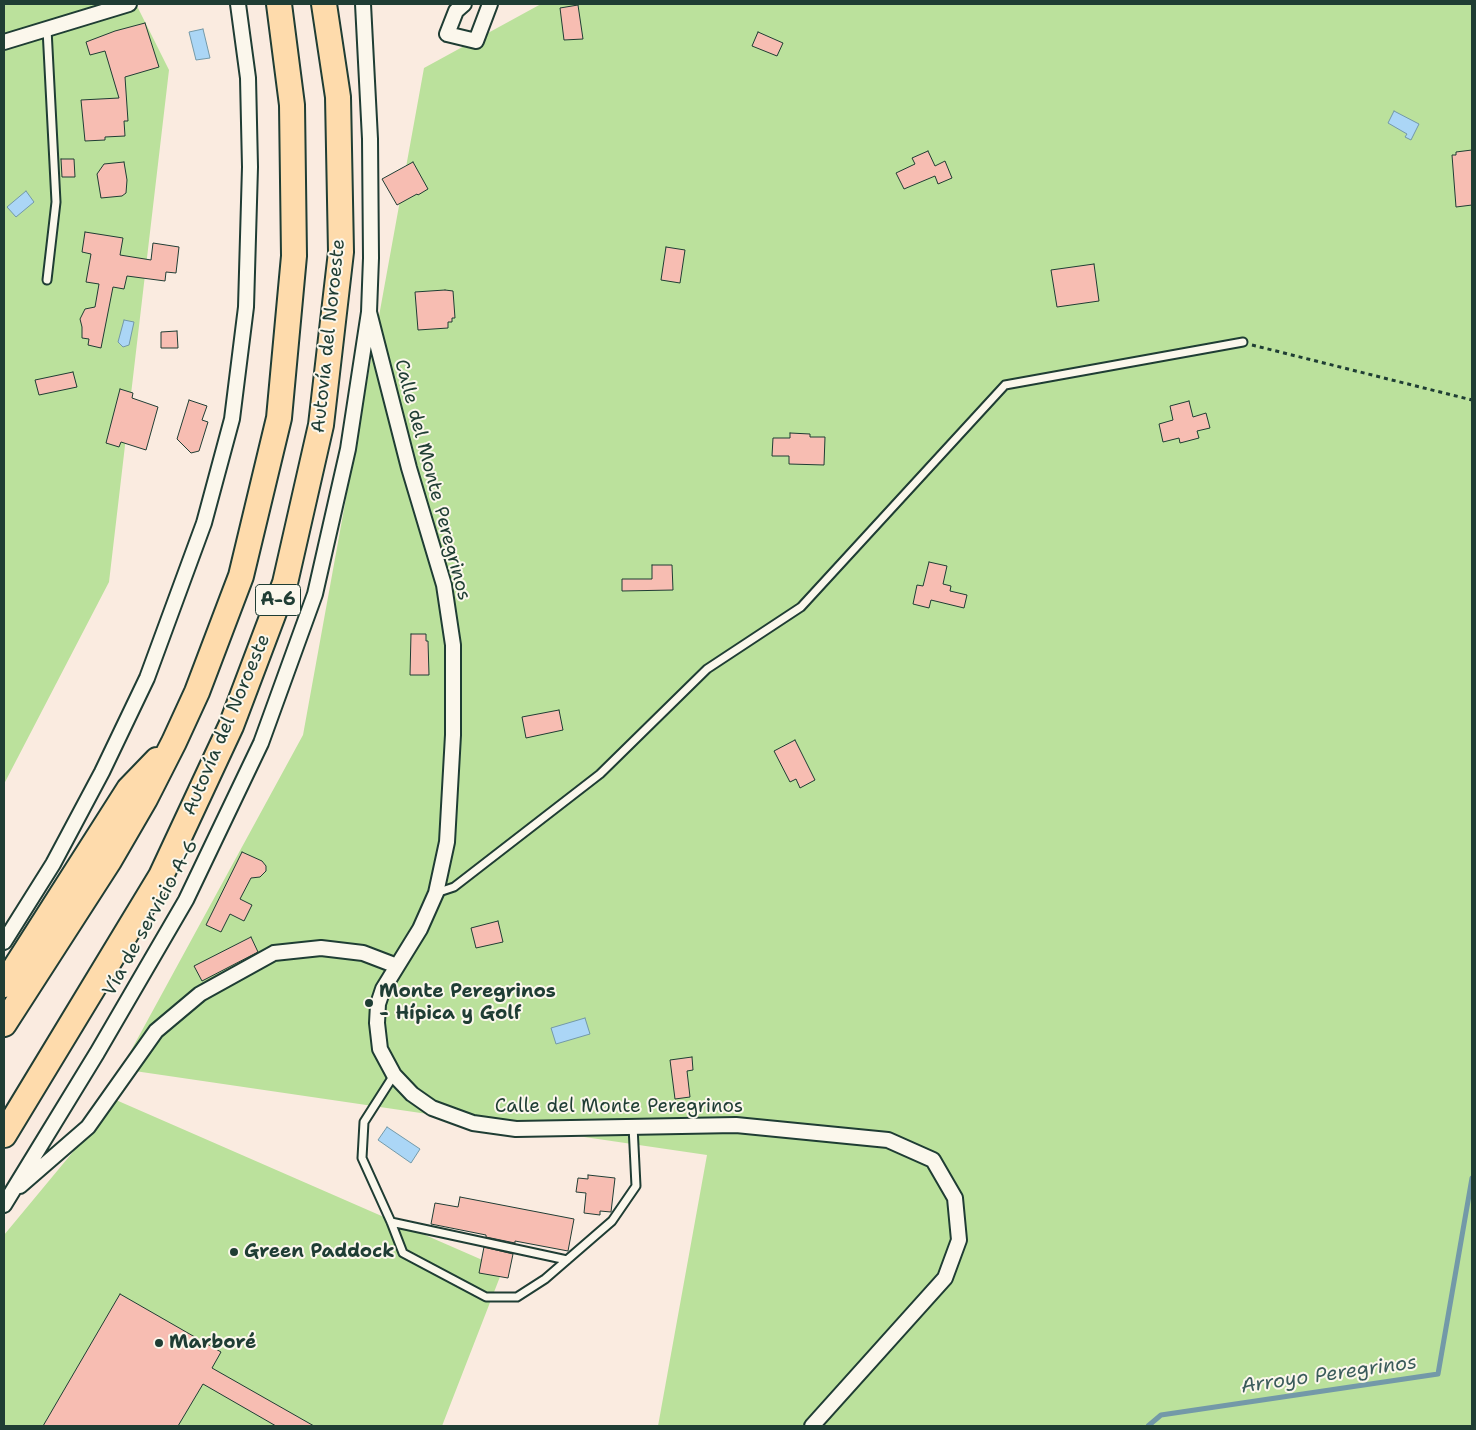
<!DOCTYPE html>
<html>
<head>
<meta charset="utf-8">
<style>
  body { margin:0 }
  #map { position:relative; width:1476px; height:1430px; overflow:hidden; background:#faebe0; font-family:"Shantell Sans",sans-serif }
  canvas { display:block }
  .frame { position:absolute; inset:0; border:5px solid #1f3d34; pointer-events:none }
</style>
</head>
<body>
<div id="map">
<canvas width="1476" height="1430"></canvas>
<div class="frame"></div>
</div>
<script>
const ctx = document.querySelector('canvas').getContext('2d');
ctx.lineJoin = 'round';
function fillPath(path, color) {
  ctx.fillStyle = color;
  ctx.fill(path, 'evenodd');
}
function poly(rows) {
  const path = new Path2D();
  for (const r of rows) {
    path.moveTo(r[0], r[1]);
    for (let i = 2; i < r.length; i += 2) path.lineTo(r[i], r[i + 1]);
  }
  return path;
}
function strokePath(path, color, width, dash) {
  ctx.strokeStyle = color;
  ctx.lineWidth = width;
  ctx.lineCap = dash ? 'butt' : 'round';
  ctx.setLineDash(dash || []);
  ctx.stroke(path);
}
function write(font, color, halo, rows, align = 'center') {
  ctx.font = font + ' "Shantell Sans",sans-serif';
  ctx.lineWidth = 4;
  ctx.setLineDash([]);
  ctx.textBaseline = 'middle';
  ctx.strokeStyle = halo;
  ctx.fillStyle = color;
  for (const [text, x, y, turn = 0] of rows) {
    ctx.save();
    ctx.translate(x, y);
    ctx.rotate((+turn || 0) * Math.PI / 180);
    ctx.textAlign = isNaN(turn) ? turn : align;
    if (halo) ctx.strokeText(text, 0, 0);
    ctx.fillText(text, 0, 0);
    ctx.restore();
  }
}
fillPath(poly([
  [4,4,136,4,169,70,109,582,4,784],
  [541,4,1472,4,1472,1426,658,1426,707,1155,121,1069,303,735,424,68],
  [116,1100,503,1269,442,1426,4,1426,4,1235]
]), '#bbe19c');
const water = poly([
  [203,29,210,58,196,60,189,32,203,29],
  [1394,111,1419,124,1411,140,1405,137,1407,134,1388,123,1394,111],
  [26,191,34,202,16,217,7,207,26,191],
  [124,320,134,322,129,345,123,347,118,342,124,320],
  [585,1018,590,1034,556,1044,551,1028,585,1018],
  [387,1127,420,1149,411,1163,378,1140,387,1127]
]);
fillPath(water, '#abd6f6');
strokePath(water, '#7399a8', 1);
strokePath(poly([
  [1148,1426,1161,1415,1438,1374,1472,1178]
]), '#7399a8', 5);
const building = poly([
  [578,5,583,39,564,40,560,8,578,5],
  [145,23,159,67,125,77,128,121,124,121,125,136,105,137,105,140,85,141,81,100,119,98,105,51,90,55,86,42,115,31,145,23],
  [758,32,783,43,777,56,752,46,758,32],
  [1472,150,1472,205,1456,207,1452,155,1456,155,1456,152,1472,150],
  [928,151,935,166,945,161,952,178,938,184,935,176,904,189,896,173,915,164,912,158,928,151],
  [61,159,74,159,75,177,62,177,61,159],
  [124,162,127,180,126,193,122,196,101,198,97,174,104,164,124,162],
  [413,162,428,189,418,195,417,194,397,205,382,179,413,162],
  [85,232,123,238,120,255,151,260,153,243,179,247,176,273,166,272,165,281,127,276,124,289,113,287,101,348,88,345,89,339,82,338,82,327,80,319,85,309,95,307,99,284,86,282,91,254,82,252,85,232],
  [666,247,685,250,680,283,661,280,666,247],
  [1094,264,1099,301,1057,307,1051,270,1094,264],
  [445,290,453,291,455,318,452,318,452,322,448,322,448,328,418,330,415,292,445,290],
  [177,331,178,348,161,348,161,332,177,331],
  [73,372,77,387,39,395,35,380,73,372],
  [120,389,133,393,132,398,158,407,146,450,121,442,119,447,106,443,120,389],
  [189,400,207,406,202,420,208,422,199,451,191,453,177,439,189,400],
  [1189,401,1193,417,1206,413,1210,428,1197,431,1199,438,1180,443,1179,438,1163,442,1159,424,1173,420,1170,406,1189,401],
  [790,433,810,434,810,437,825,437,824,465,789,464,789,456,772,456,773,438,790,438,790,433],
  [929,562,947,566,943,584,951,586,950,591,967,595,964,608,931,600,929,608,913,604,917,585,923,586,929,562],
  [652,565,672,565,673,590,622,591,622,579,652,579,652,565],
  [411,634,426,634,426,641,428,641,429,675,410,675,411,634],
  [559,710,563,730,526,738,522,717,559,710],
  [795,740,815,780,800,788,796,779,790,782,774,751,795,740],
  [242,852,262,861,266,866,266,871,260,877,251,878,240,899,252,905,244,921,230,914,221,932,206,925,242,852],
  [498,921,503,942,476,948,471,928,498,921],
  [251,937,258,952,202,981,194,966,251,937],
  [692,1057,693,1070,687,1071,690,1097,675,1099,670,1060,692,1057],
  [588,1175,615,1178,611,1212,600,1211,600,1215,584,1213,586,1193,576,1192,578,1178,588,1179,588,1175],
  [460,1197,574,1219,568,1251,515,1241,515,1243,486,1237,486,1235,431,1224,435,1203,458,1207,460,1197],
  [484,1247,513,1254,508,1278,479,1273,484,1247],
  [120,1294,221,1352,212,1368,314,1426,276,1426,203,1384,178,1426,43,1426,120,1294]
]);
fillPath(building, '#f7bdb2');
strokePath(building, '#1f3d34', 1);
const lane = poly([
  [47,29,56,202,47,280],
  [436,893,454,887,600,774,707,669,801,607,1005,385,1243,342],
  [394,1075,364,1122,362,1158,391,1222,403,1253,486,1297,517,1297,545,1279,612,1221,636,1186,633,1126],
  [391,1222,567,1260]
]);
const street = poly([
  [464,4,456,11,447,34,476,41,490,4],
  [4,42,129,4],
  [369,312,409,468,444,585,453,645,453,735,447,842,436,893,420,929,383,989,378,1004,377,1023,380,1049,394,1075,412,1094,432,1108,473,1123,516,1129,736,1125,888,1140,933,1160,955,1198,959,1240,945,1278,812,1426],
  [4,942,53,864,102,772,147,678,204,523,232,419,246,307,250,167,248,78,238,4],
  [20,1186,88,1127,156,1031,200,994,274,953,321,948,363,953,397,966],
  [4,1205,97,1053,186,900,261,743,315,594,348,449,369,312,371,258,370,139,363,4]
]);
const highway = poly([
  [4,985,129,789,157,760],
  [4,1024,109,861,145,799,174,742,197,692,241,576,279,418,294,256,292,105,279,4],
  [4,1135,161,876,231,726,285,583,321,425,341,252,338,97,324,4]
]);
strokePath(lane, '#1f3d34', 11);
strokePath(street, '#1f3d34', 18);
strokePath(highway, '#1f3d34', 28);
strokePath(poly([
  [1252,345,1472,400]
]), '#1f3d34', 3, [4, 4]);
strokePath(lane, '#fbf7ec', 7);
strokePath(street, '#fbf7ec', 14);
strokePath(highway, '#fedbac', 24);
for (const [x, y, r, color] of [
  [369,1003,5,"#1f3d34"],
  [234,1252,5,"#1f3d34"],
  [159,1343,5,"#1f3d34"]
]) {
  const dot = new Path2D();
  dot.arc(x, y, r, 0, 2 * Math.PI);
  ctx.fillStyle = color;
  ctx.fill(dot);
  strokePath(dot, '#fbf7ec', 2);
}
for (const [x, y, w] of [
  [278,600,45]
]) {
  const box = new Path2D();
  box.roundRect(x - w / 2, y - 15.5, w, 31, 4);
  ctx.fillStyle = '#fbf7ec';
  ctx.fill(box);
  strokePath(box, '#1f3d34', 1);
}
write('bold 18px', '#1f3d34', null, [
  ["A-6",278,600]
]);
write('19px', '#1f3d34', '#fbf7ec', [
  ["Autovía del Noroeste",329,336,-84],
  ["Calle del Monte Peregrinos",432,480,75],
  ["Autovía del Noroeste",227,725,-67],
  ["Vía de servicio A-6",151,918,-61],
  ["Calle del Monte Peregrinos",619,1107]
]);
write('bold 19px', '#1f3d34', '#fbf7ec', [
  ["Monte Peregrinos",379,992],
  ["- Hípica y Golf",379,1014],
  ["Green Paddock",244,1252],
  ["Marboré",169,1343]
], 'left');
write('italic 20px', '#3b5c5b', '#fbf7ec', [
  ["Arroyo Peregrinos",1329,1375,-8]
]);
</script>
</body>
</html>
